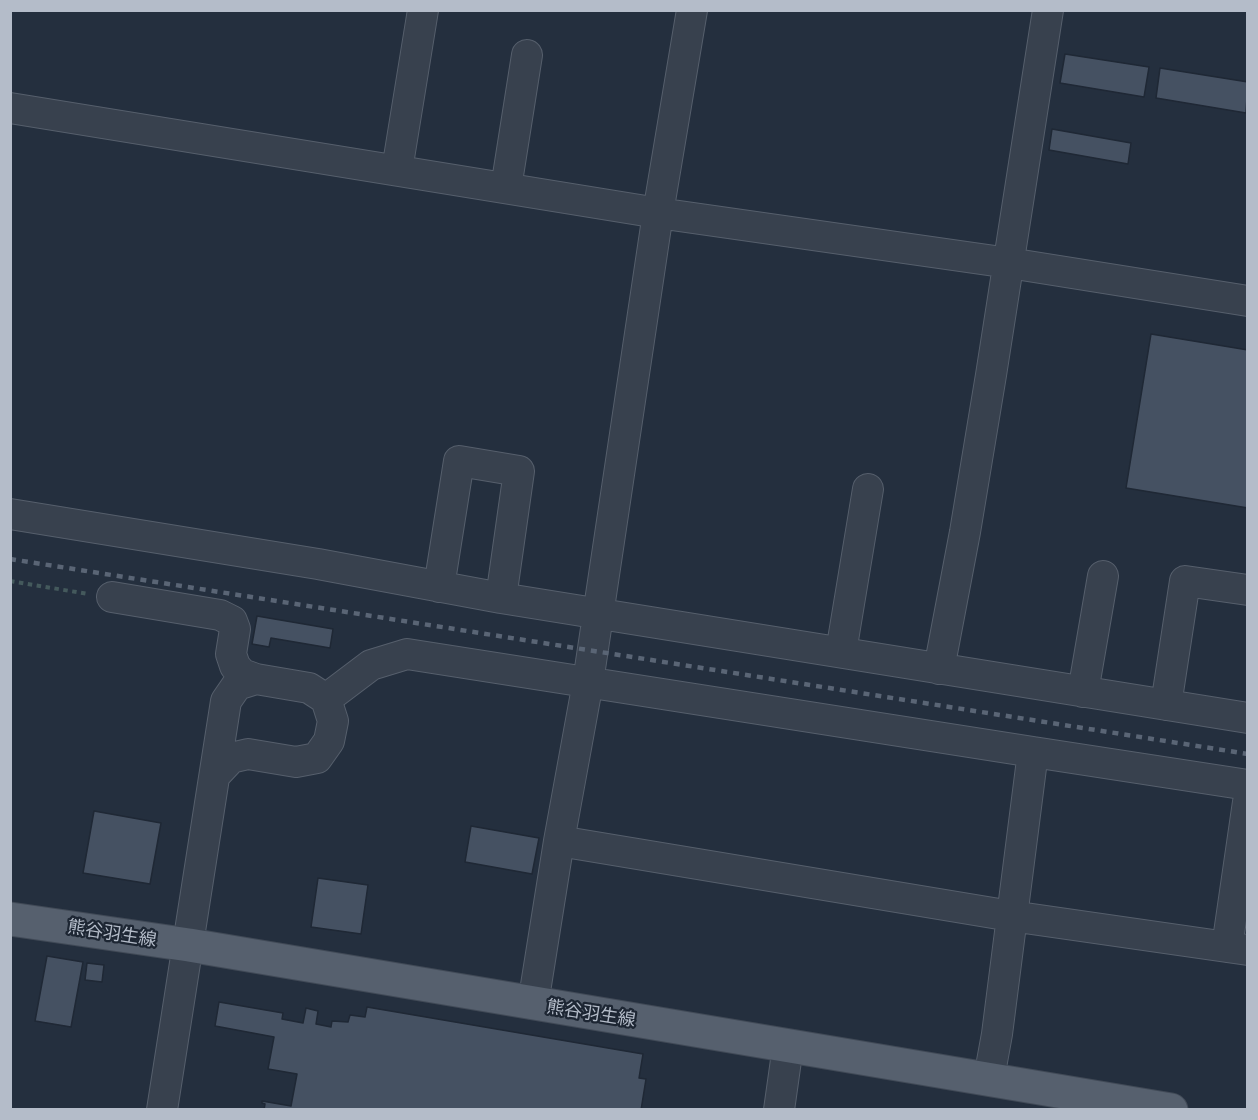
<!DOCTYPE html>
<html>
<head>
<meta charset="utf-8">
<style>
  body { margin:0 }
  #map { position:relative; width:1258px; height:1120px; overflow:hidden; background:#242f3e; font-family:"IBM Plex Sans",sans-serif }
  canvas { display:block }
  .frame { position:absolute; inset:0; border:12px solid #b4bcc9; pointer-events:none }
</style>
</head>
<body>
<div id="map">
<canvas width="1258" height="1120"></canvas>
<div class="frame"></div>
</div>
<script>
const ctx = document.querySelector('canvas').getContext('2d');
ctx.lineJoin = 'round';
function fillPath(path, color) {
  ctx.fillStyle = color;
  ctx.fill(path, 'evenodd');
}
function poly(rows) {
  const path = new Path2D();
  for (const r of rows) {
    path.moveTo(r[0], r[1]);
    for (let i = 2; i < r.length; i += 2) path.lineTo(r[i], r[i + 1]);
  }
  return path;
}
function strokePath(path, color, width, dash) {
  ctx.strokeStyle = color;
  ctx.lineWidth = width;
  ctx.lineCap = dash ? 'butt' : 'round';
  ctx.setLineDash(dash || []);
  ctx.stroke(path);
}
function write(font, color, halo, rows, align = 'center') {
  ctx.font = font + ' "IBM Plex Sans","Noto Sans JP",sans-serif';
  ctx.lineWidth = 4.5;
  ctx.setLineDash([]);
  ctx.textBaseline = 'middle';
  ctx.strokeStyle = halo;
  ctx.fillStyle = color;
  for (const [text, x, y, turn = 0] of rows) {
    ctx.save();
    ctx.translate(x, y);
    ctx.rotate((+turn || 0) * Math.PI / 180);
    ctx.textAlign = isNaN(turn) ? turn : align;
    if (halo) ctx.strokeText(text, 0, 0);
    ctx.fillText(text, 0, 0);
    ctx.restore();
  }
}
const building = poly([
  [1065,54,1149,67,1144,97,1060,83,1065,54],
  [1160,68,1248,82,1246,113,1156,98,1160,68],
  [1052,129,1131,143,1128,164,1049,150,1052,129],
  [1151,334,1248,350,1248,508,1126,488,1151,334],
  [257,616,333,629,330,648,271,638,269,647,252,644,257,616],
  [94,811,161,823,150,884,83,873,94,811],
  [471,826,539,838,532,874,465,862,471,826],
  [318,878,368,885,361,934,311,927,318,878],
  [47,956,83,962,71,1027,35,1021,47,956],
  [87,963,104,965,102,982,85,980,87,963],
  [219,1002,283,1013,282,1019,303,1023,306,1008,318,1011,316,1024,331,1027,332,1021,348,1022,350,1015,365,1017,367,1007,643,1054,639,1078,646,1079,641,1110,264,1110,265,1104,262,1103,262,1101,291,1106,297,1074,268,1069,274,1037,215,1026,219,1002]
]);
fillPath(building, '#455162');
strokePath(building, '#1f2835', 1.5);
const minor = poly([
  [10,108,658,213,1009,263,1248,301],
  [397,170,423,10],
  [506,188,527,55],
  [10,514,318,564,501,598,1248,718],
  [439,587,459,461,519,471,501,598],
  [112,597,220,615,232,621,235,629,231,654,235,666,242,674,256,679],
  [841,652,868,489],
  [939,669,965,532,991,375,1048,10],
  [1083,692,1103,576],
  [326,699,371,665,407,654,1033,752,997,1034,989,1078],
  [1166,705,1185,581,1248,590],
  [1033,752,1248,785],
  [559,841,1011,916,1248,950],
  [1227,947,1248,802],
  [533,1004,559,841,588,682,658,213,692,10],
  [162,1110,226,701,237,685,256,679,309,688,326,699,333,721,329,741,317,758,296,762,248,754,231,758,216,774],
  [779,1110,788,1046]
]);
const major = poly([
  [10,919,189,945,1171,1110]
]);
strokePath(minor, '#565f6c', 32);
strokePath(major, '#414a57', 35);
strokePath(poly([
  [10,581,88,594]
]), '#44595c', 4, [4.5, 4.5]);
strokePath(minor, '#38414e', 30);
strokePath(major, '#56606e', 33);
strokePath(poly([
  [10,559,1248,754]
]), '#5a6575', 4.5, [6, 6]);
write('18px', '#b4bcc9', '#1d2633', [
  ["熊谷羽生線",112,934,9],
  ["熊谷羽生線",591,1014,9]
]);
</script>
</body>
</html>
